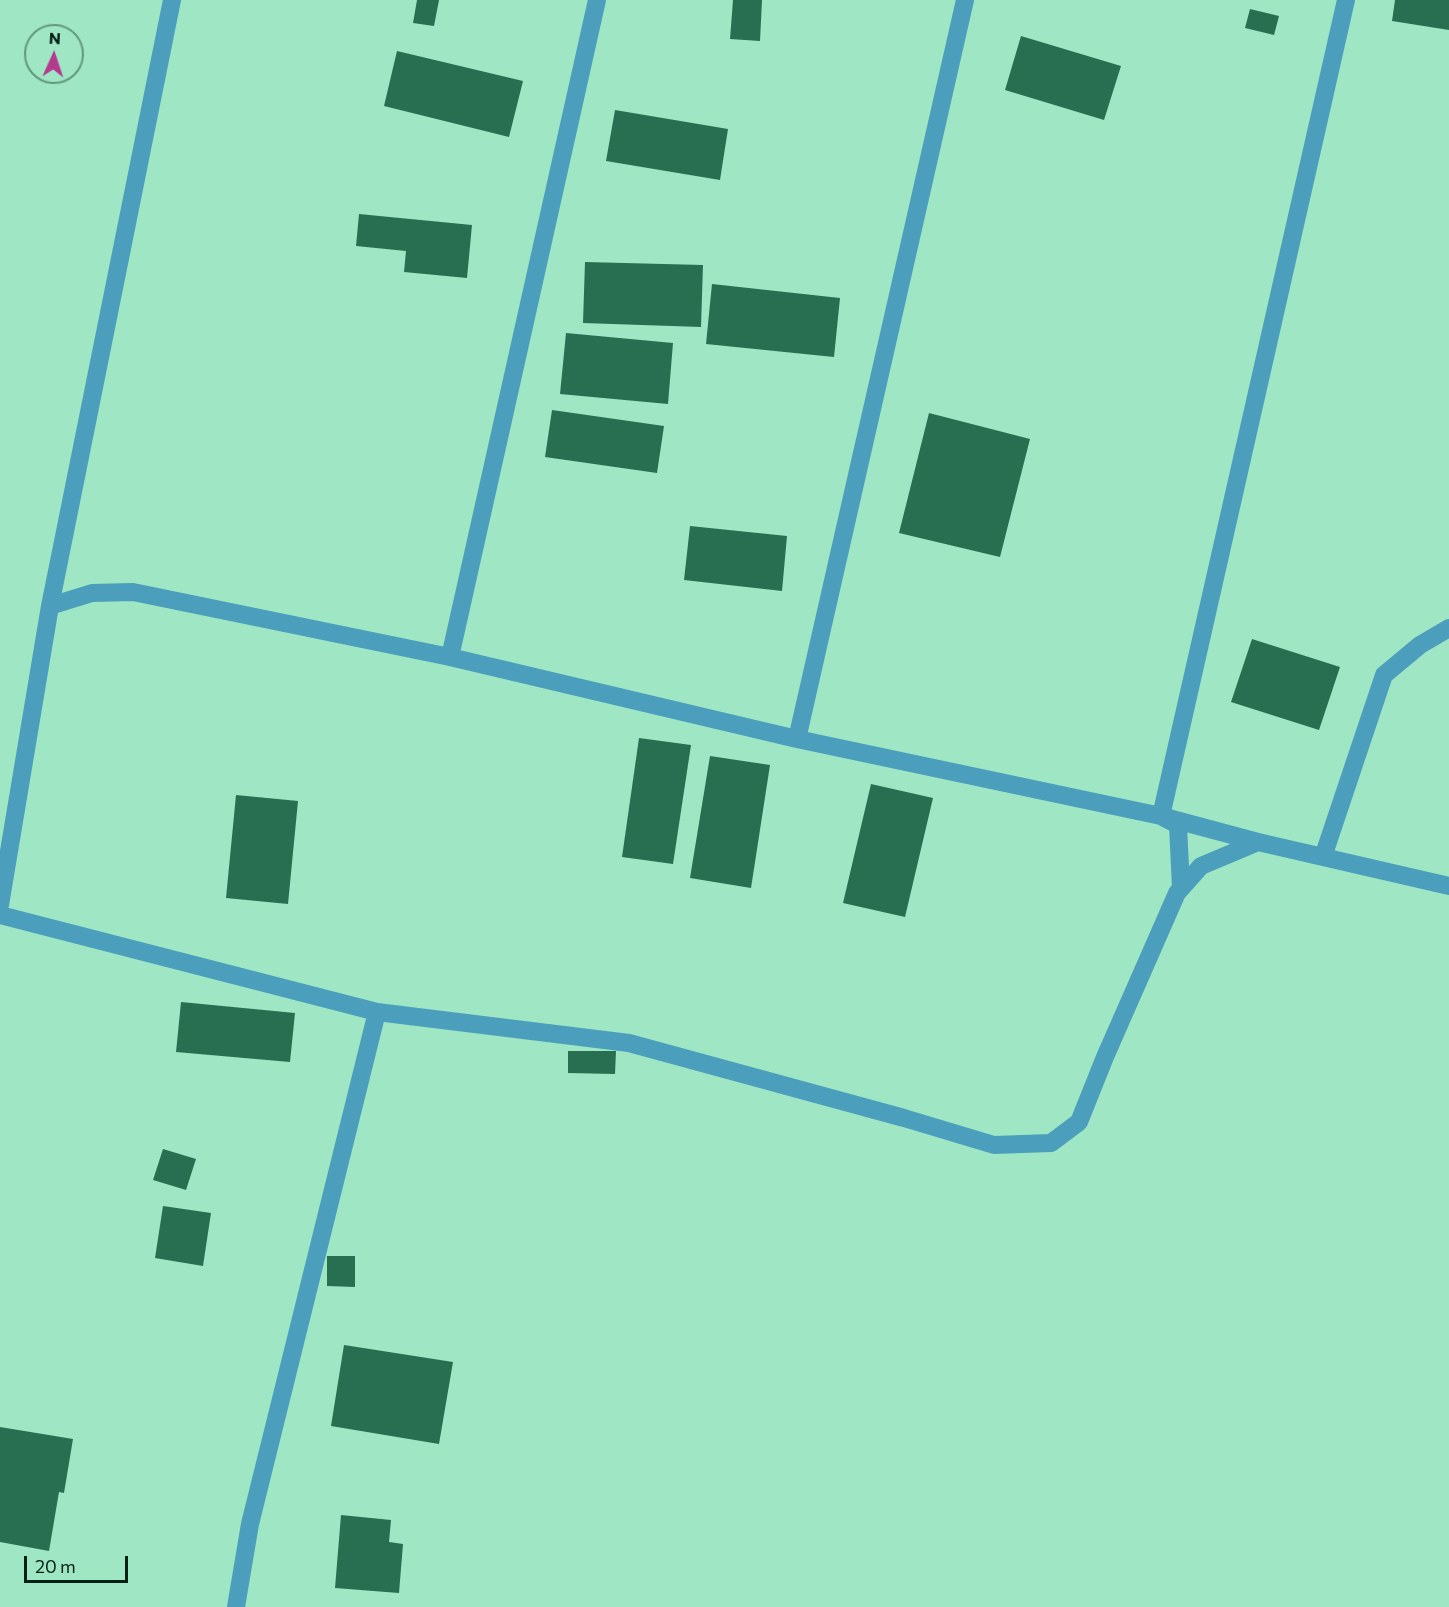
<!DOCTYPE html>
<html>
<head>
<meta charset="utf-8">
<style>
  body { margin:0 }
  #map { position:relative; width:1449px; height:1607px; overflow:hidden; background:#9fe6c4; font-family:Commissioner,sans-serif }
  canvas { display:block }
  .north { position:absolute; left:24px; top:24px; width:60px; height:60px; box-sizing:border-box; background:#9fe6c4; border:2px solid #61977e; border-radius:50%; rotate:3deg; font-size:16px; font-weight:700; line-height:24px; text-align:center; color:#032014 }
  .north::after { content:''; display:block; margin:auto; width:21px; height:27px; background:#b43a8d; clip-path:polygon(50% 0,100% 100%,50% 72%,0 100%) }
  .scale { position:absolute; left:24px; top:1556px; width:104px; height:27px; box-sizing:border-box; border:3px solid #032014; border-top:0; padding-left:8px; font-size:18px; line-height:21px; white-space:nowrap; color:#032014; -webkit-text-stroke:4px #9fe6c4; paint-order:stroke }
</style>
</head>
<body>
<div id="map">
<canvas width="1449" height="1607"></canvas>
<div class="north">N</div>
<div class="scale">20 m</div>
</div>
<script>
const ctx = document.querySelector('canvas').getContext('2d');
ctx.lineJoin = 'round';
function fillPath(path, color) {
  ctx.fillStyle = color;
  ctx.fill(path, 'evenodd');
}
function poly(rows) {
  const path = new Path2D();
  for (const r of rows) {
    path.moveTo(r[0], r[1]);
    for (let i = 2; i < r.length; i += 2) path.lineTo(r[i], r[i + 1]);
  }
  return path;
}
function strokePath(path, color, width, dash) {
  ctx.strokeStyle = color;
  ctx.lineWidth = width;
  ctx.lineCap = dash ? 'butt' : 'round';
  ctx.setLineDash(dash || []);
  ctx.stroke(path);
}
fillPath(poly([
  [417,0,439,0,434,26,413,23],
  [733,0,762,0,760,41,730,39],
  [1395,0,1449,0,1449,30,1392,21],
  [1250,9,1279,16,1274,35,1245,28],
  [1021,36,1121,66,1104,120,1005,90],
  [397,51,523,81,509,137,384,106],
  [615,110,728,129,720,180,606,161],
  [359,214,472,225,467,278,404,272,406,251,356,246],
  [585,262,703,265,701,327,583,323],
  [712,284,840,298,834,357,706,344],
  [566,333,673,343,668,404,560,394],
  [552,410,664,426,657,473,545,457],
  [929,413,1030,439,1000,557,899,533],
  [690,526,787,536,782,591,684,580],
  [1252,639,1340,667,1319,730,1231,702],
  [639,738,691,745,673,864,622,857],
  [710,756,770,765,751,888,690,878],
  [871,784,933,798,905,917,843,903],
  [236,795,298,801,288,904,226,898],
  [181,1002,295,1013,290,1062,176,1052],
  [568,1051,616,1051,615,1074,568,1073],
  [163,1149,196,1159,186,1190,153,1180],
  [163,1206,211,1213,203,1266,155,1258],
  [327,1256,355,1256,355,1287,327,1286],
  [344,1345,453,1362,439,1444,331,1426],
  [0,1427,73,1439,64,1493,59,1492,49,1551,0,1542],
  [341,1515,391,1520,389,1542,403,1544,399,1593,335,1588]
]), '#286f52');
strokePath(poly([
  [50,606,92,593,133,592,450,657,797,739,1161,816,1258,842,1449,886],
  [450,657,597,0],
  [797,739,965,0],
  [1323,857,1384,675,1420,645,1449,628],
  [1181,888,1178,825,1161,816,1346,0],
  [0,905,50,606,172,0],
  [0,915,377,1012,629,1043,904,1118,994,1145,1051,1143,1079,1122,1105,1057,1177,893,1201,866,1258,842],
  [236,1607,250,1524,377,1012]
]), '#4b9fbc', 18);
</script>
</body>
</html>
